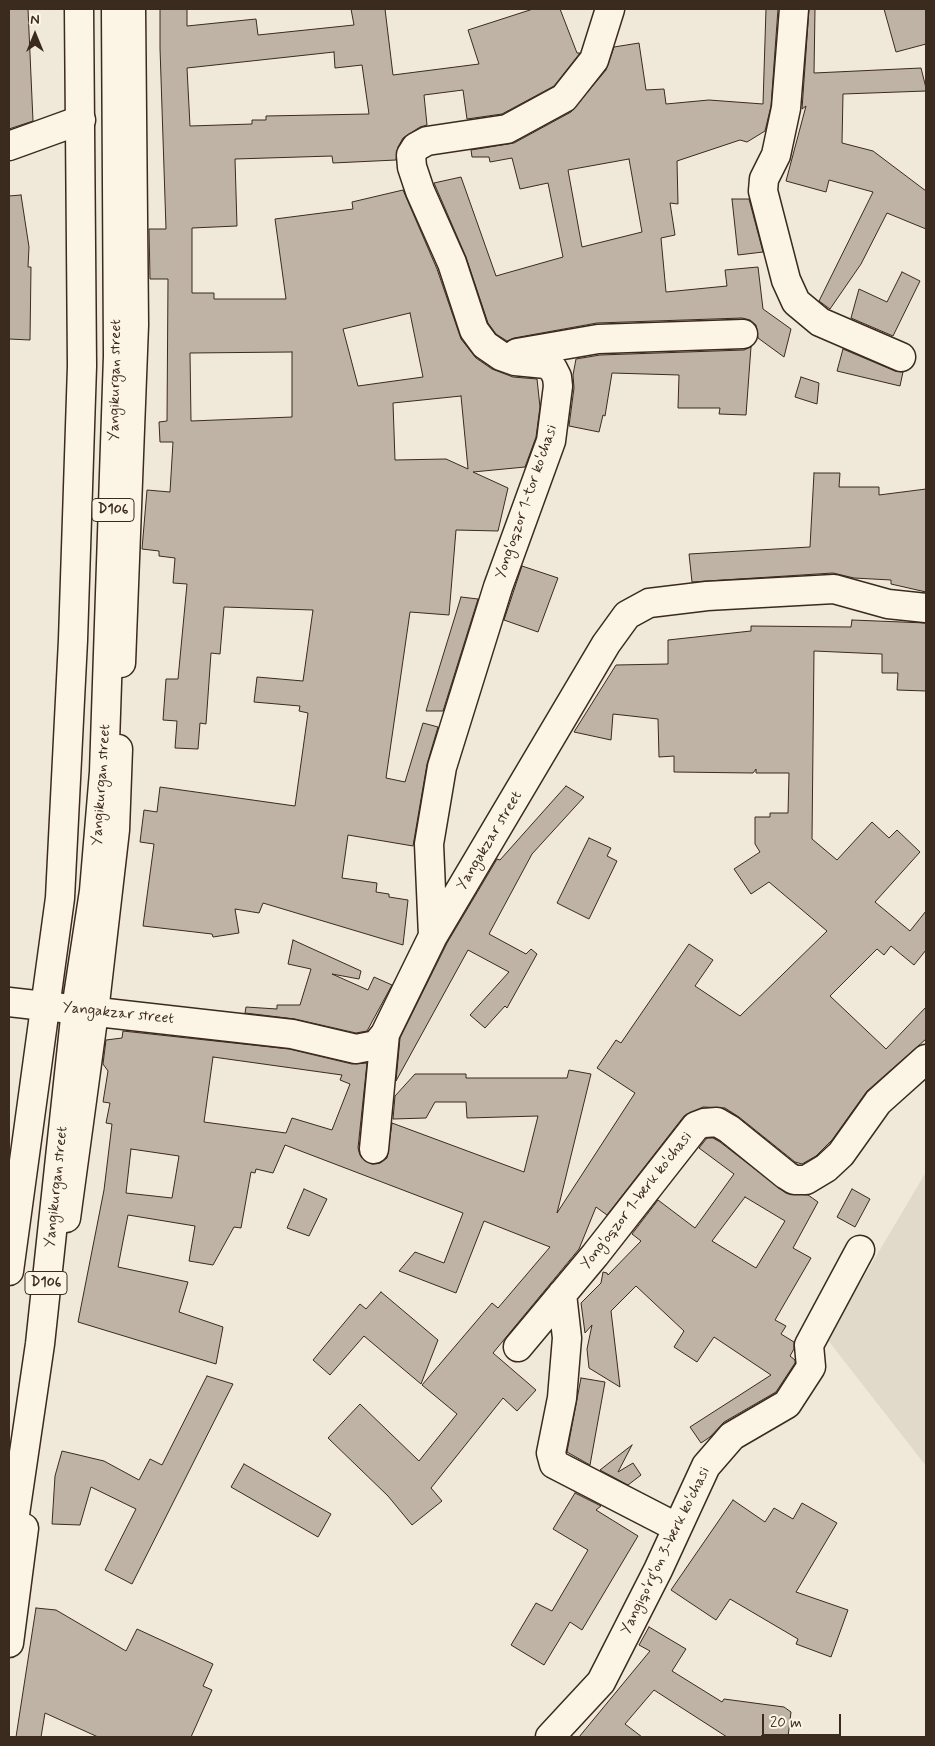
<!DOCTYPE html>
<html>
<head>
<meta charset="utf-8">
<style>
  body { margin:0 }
  #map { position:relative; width:935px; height:1746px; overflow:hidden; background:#f0e9d9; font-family:Mynerve,sans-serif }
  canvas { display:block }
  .frame { position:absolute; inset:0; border:10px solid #3b2a1e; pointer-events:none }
  .north { position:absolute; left:10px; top:10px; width:50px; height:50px; -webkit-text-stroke:4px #fcf5e5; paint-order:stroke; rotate:0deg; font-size:14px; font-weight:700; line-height:20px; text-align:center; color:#3b2a1e }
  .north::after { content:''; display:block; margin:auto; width:18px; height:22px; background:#3b2a1e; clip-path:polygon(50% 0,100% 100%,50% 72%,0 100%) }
  .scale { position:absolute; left:762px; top:1714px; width:79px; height:22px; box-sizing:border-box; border:2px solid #3b2a1e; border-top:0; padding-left:6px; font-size:15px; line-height:18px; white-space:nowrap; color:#3b2a1e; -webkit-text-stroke:4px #fcf5e5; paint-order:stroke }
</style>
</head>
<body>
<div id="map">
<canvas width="935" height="1746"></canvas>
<div class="frame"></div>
<div class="north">N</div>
<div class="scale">20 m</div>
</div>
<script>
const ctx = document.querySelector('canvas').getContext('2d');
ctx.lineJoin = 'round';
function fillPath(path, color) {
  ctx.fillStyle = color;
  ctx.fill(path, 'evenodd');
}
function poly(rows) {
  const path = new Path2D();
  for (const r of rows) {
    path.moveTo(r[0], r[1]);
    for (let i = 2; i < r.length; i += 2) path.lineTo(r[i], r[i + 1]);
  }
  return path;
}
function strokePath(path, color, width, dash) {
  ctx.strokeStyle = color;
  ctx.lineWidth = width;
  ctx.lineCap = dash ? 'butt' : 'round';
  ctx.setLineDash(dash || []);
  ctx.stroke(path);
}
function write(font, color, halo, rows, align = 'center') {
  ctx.font = font + ' Mynerve,sans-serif';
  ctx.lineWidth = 4.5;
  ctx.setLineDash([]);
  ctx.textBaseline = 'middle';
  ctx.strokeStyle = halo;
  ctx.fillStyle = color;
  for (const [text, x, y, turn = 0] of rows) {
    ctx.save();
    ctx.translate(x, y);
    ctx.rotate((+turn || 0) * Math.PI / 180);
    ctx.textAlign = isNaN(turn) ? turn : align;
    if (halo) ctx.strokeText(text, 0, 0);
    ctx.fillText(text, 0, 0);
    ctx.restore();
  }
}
fillPath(poly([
  [926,1172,926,1466,827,1339]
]), '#e1d9c9');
const building = poly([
  [9,9,28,9,33,121,9,129,9,9],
  [160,9,187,9,187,26,256,19,258,35,354,25,351,9,385,9,393,75,479,64,468,30,533,9,560,9,577,53,580,53,554,86,502,114,467,119,463,90,424,95,427,125,420,127,403,138,398,147,396,160,333,163,332,156,235,159,237,226,192,228,192,293,214,293,214,299,286,299,275,219,353,209,352,202,403,190,437,269,461,339,476,358,492,369,513,377,537,379,540,407,536,437,525,467,473,472,508,488,498,531,456,530,449,615,410,612,386,778,405,782,423,723,438,727,427,764,413,846,348,835,342,878,377,883,376,892,389,894,389,897,408,900,403,945,263,903,259,913,235,909,239,933,213,937,212,934,143,926,154,844,140,842,144,810,157,812,160,787,295,806,308,713,299,711,300,706,254,702,257,677,303,681,313,610,224,607,220,654,211,653,206,724,200,723,198,749,175,748,177,721,163,720,166,679,178,679,187,584,173,583,175,558,159,556,159,551,142,549,147,490,170,492,173,442,160,442,159,422,167,421,168,279,150,279,149,229,166,229,160,48,160,9],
  [334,52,335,68,362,65,369,114,266,116,266,120,252,120,252,124,190,126,187,68,334,52],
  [410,313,423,377,358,386,343,329,410,313],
  [292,352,292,417,191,421,190,353,292,352],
  [461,396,468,469,446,459,395,460,393,403,461,396],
  [766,9,778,9,771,106,765,131,747,142,740,140,677,161,678,204,670,203,675,235,661,238,666,292,727,286,725,270,758,267,763,309,791,329,784,357,758,338,756,325,750,320,742,318,597,323,514,338,507,341,496,334,488,323,466,257,434,183,461,177,496,276,563,257,548,183,520,189,512,158,490,162,489,157,472,157,471,150,514,143,571,112,606,70,614,47,639,43,646,90,664,89,666,104,709,100,763,104,766,9],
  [629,159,642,232,582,247,568,170,629,159],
  [809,9,815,9,814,73,921,68,926,88,926,91,843,94,842,143,873,151,926,191,926,229,887,213,861,264,830,309,819,301,873,192,829,180,826,192,786,181,806,106,802,109,809,9],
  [884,9,926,9,926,44,896,52,884,9],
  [21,195,29,247,28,267,31,267,30,340,9,339,9,196,21,195],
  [732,199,749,199,763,252,738,255,732,199],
  [902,272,920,281,893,336,851,318,859,289,887,302,902,272],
  [751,347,746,415,719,414,720,408,678,408,679,375,612,373,605,416,603,415,599,432,569,426,574,388,573,375,576,359,600,355,744,350,751,347],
  [843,349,895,371,903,372,900,386,837,371,843,349],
  [801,377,819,383,817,404,795,397,801,377],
  [814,473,840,473,839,487,879,487,879,495,926,489,926,592,891,584,891,580,854,578,833,573,692,582,689,554,810,547,814,473],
  [522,566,558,578,538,632,504,620,522,566],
  [461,597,478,599,443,711,426,711,461,597],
  [852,620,926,623,926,691,897,690,898,673,882,673,882,654,814,651,812,839,837,860,872,822,889,838,897,830,920,852,875,902,910,931,926,911,926,950,914,965,891,946,884,955,877,949,830,996,886,1049,926,1007,926,1039,867,1091,832,1140,816,1156,802,1164,795,1162,739,1117,725,1108,703,1107,684,1116,607,1215,596,1207,579,1249,493,1353,536,1390,517,1411,503,1398,431,1488,442,1501,412,1525,388,1496,328,1438,360,1404,419,1461,457,1414,422,1385,492,1303,498,1308,550,1247,484,1221,456,1293,399,1271,415,1252,444,1263,463,1213,285,1145,273,1173,256,1169,255,1173,251,1172,241,1228,234,1227,213,1265,189,1261,195,1226,128,1215,118,1267,188,1282,179,1312,223,1327,216,1364,78,1322,104,1190,112,1124,106,1123,110,1103,103,1102,108,1071,103,1064,106,1040,122,1038,123,1031,289,1049,352,1064,367,1063,358,1148,360,1155,365,1161,372,1164,380,1163,387,1158,392,1123,524,1172,538,1116,467,1118,466,1102,435,1102,426,1118,393,1119,395,1096,415,1074,466,1074,466,1078,567,1078,569,1070,591,1074,557,1213,635,1093,597,1068,616,1040,621,1043,689,944,713,960,695,986,740,1016,827,931,769,882,751,894,734,869,760,852,755,844,755,817,770,817,770,813,788,813,789,773,756,773,756,769,753,773,674,772,674,756,659,757,658,719,613,714,611,740,574,732,616,665,668,664,668,640,751,631,751,626,851,627,852,620],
  [213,1057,342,1075,340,1080,350,1084,332,1130,292,1118,286,1133,204,1122,213,1057],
  [131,1149,179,1156,172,1198,126,1193,131,1149],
  [566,786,584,797,532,854,489,934,526,954,531,949,537,954,507,1008,505,1006,485,1028,470,1015,509,972,468,950,396,1081,400,1038,447,943,497,859,500,860,566,786],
  [589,838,611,848,607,856,617,861,589,919,557,903,589,838],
  [293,940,361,971,359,979,332,974,368,990,374,977,392,985,367,1031,356,1033,295,1019,245,1013,246,1007,277,1009,277,1005,300,1005,311,969,288,964,293,940],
  [707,1138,713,1138,720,1142,786,1193,808,1195,818,1202,793,1248,811,1258,775,1320,786,1326,781,1334,794,1342,794,1349,790,1356,795,1360,795,1363,776,1392,724,1422,710,1437,701,1443,690,1427,771,1375,714,1337,697,1362,674,1347,684,1331,636,1286,611,1311,620,1387,589,1368,587,1349,592,1325,585,1333,581,1303,601,1283,603,1272,607,1273,608,1275,641,1241,632,1234,658,1200,695,1228,734,1174,699,1148,707,1138],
  [745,1197,785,1221,756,1268,712,1241,745,1197],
  [304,1189,327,1199,309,1236,287,1228,304,1189],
  [852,1189,870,1199,855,1227,837,1217,852,1189],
  [381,1292,438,1340,421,1384,364,1336,330,1375,313,1360,360,1304,366,1309,381,1292],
  [207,1376,233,1384,132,1584,105,1570,136,1509,91,1487,80,1525,52,1524,55,1476,62,1451,104,1461,139,1480,150,1459,162,1465,207,1376],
  [581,1378,605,1382,590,1465,567,1452,581,1378],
  [632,1445,618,1472,633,1463,641,1475,628,1485,600,1470,632,1445],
  [244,1464,331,1514,318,1537,231,1487,244,1464],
  [575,1493,601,1506,596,1510,638,1536,582,1630,570,1622,544,1665,511,1645,536,1603,552,1611,588,1550,553,1529,575,1493],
  [733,1500,765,1522,774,1508,793,1519,802,1503,837,1523,796,1592,848,1610,831,1657,796,1644,798,1639,730,1599,716,1620,671,1590,733,1500],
  [36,1608,56,1610,126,1651,137,1629,213,1664,203,1686,212,1690,191,1737,98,1737,45,1713,41,1737,16,1737,36,1608],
  [649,1627,686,1649,672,1671,722,1702,724,1699,784,1707,791,1712,788,1737,762,1735,760,1737,727,1737,654,1690,625,1724,642,1737,579,1737,650,1651,639,1645,649,1627]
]);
fillPath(building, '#beb3a4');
strokePath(building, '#3b2a1e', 1);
const minor = poly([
  [794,9,786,108,776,155,764,179,763,191,786,280,796,302,820,322,901,357],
  [9,146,81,120],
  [517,353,598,339,743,334],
  [121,663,134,325,131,9],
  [433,936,429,844,442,767,498,587,551,441,558,386,557,377,553,369,546,364,515,361,501,356,485,345,474,330,452,263,420,191,412,167,411,155,416,147,427,141,507,129,564,98,594,60,610,9],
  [9,1002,292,1034,356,1049,376,1045,385,1034,433,936,606,644,627,615,649,603,707,596,834,589,888,604,926,608],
  [374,1149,385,1034],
  [66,1218,94,1012,115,830,118,749],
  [562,1294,567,1338,562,1398,551,1453,554,1464,676,1527],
  [518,1347,595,1255,696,1126,704,1123,717,1122,729,1129,786,1175,794,1180,806,1180,826,1168,841,1154,878,1102,926,1059],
  [9,1643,24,1528],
  [550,1737,601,1682,658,1570,706,1466,732,1436,787,1404,811,1367,809,1345,860,1250]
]);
const major = poly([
  [9,1271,60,898,73,640,82,366,79,9],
  [9,1555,40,1344,76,1009,94,891,104,772,118,356,116,9]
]);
strokePath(minor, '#3b2a1e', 31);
strokePath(major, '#3b2a1e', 31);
strokePath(minor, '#fcf5e5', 28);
strokePath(major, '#fcf5e5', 28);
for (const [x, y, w] of [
  [113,510,42],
  [46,1283,42]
]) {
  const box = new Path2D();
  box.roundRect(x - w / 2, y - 11.5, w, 23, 4);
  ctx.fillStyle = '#fcf5e5';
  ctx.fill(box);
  strokePath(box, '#3b2a1e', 1);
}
write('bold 14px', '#3b2a1e', null, [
  ["D106",113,510],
  ["D106",46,1283]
]);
write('15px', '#3b2a1e', '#fcf5e5', [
  ["Yangikurgan street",116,380,-89],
  ["Yongʻoqzor 1-tor koʻchasi",527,502,-71],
  ["Yangikurgan street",102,785,-86],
  ["Yangakzar street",490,841,-59],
  ["Yangakzar street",118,1014,6],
  ["Yangikurgan street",57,1187,-84],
  ["Yongʻoqzor 1-berk koʻchasi",637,1201,-52],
  ["Yangiqoʻrgʻon 3-berk koʻchasi",666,1551,-64]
]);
</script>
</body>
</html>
